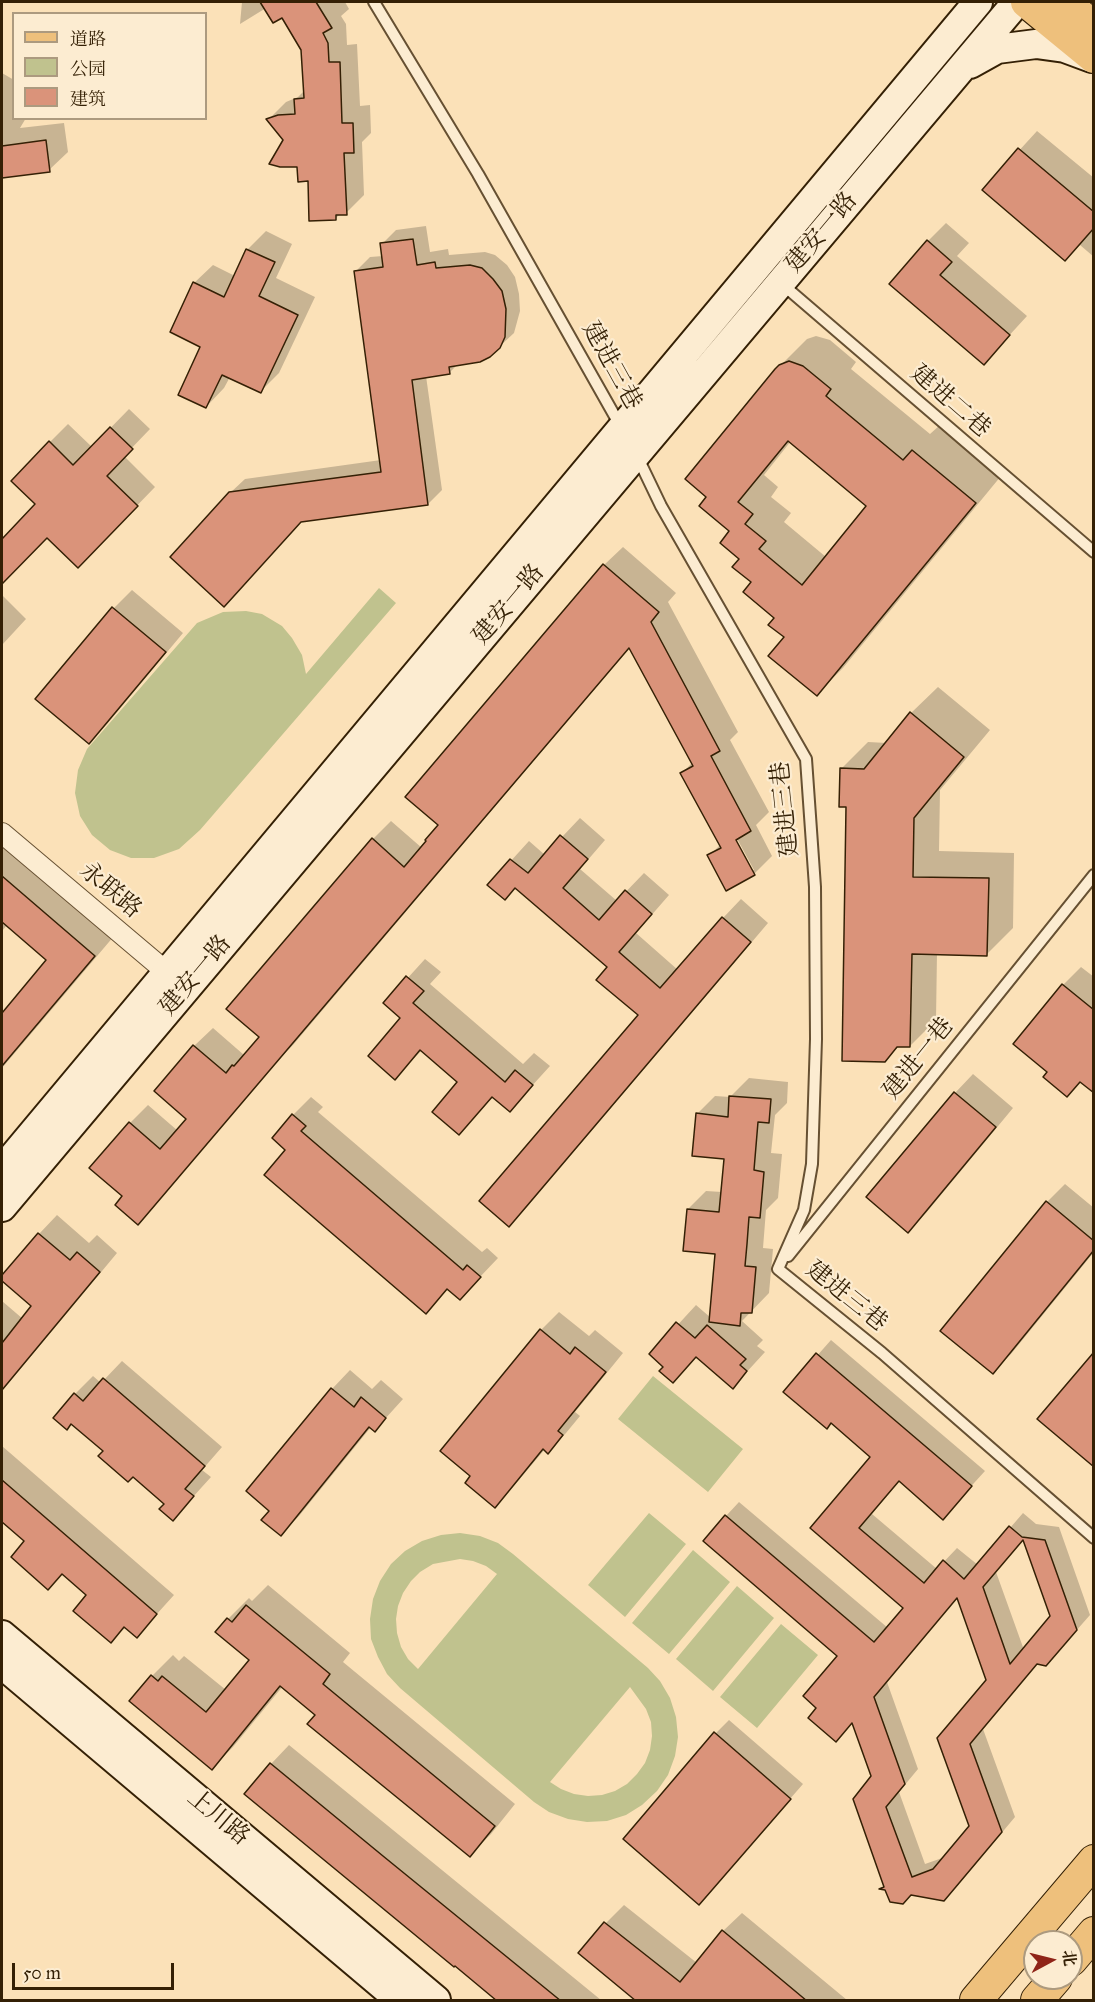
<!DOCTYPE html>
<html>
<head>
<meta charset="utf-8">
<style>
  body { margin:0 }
  #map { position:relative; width:1095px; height:2002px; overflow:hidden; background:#fbe1b8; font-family:"IM FELL Great Primer","Noto Serif SC",serif }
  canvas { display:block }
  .frame { position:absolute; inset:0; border:3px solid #342005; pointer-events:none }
  .legend { position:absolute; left:12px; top:12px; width:195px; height:108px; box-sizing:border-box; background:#fcecd1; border:2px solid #ac9a7f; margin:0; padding:8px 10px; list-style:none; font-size:18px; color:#342005 }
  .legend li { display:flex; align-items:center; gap:12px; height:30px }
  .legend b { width:30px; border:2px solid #ac9a7f }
  .north { position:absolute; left:1023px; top:1930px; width:60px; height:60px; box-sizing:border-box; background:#fcecd1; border:2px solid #ac9a7f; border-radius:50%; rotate:83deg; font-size:16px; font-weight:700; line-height:24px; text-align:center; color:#342005 }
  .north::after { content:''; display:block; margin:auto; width:21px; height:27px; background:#8f2418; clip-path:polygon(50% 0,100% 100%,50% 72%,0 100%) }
  .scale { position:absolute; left:12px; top:1963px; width:162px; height:27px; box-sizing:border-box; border:3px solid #342005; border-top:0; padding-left:8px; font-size:18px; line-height:21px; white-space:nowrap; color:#342005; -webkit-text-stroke:4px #fcecd1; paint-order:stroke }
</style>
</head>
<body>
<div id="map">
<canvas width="1095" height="2002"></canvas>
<div class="frame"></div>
<ul class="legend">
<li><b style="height:8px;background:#eec07c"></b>道路</li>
<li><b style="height:16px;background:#c0c28e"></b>公园</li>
<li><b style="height:16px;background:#da937a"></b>建筑</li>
</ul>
<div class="north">北</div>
<div class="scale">50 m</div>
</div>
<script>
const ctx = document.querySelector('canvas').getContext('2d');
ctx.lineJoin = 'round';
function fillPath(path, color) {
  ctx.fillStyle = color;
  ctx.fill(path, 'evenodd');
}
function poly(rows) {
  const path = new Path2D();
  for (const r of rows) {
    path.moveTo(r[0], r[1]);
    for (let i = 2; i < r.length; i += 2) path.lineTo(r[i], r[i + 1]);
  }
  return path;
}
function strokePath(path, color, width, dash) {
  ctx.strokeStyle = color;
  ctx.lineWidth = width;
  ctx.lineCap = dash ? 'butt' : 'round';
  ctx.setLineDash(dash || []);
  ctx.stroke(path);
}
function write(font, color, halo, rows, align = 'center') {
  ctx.font = font + ' "IM FELL Great Primer","Noto Serif SC",serif';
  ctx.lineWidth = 4.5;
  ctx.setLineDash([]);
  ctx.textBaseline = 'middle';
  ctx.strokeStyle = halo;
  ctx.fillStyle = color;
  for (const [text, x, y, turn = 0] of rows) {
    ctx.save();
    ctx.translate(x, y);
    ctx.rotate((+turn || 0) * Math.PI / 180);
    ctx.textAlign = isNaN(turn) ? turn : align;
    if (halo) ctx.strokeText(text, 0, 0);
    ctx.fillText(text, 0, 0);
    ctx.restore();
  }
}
fillPath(poly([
  [379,588,396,603,200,830,179,849,154,858,131,858,110,850,92,835,80,816,75,793,78,770,87,749,197,623,223,612,246,611,262,614,282,626,292,638,302,655,306,674],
  [653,1376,743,1449,708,1492,618,1419],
  [649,1513,686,1544,625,1617,588,1585],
  [460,1533,480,1536,498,1543,513,1554,648,1668,660,1681,670,1698,676,1717,678,1737,675,1756,668,1775,657,1791,642,1805,626,1815,607,1821,587,1822,568,1819,549,1812,534,1802,400,1688,387,1674,378,1657,371,1639,370,1619,373,1599,380,1581,391,1564,405,1551,422,1541,441,1535],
  [460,1559,473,1561,486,1566,497,1574,418,1669,408,1659,401,1647,397,1633,396,1619,398,1606,403,1593,411,1581,420,1572,433,1564],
  [630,1687,646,1709,651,1722,652,1736,650,1750,645,1763,637,1774,627,1784,615,1791,602,1795,588,1796,574,1794,561,1789,550,1782],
  [693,1550,730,1582,669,1654,632,1623],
  [737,1586,774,1618,713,1691,676,1659],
  [781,1624,818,1655,757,1728,720,1697]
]), '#c0c28e');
fillPath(poly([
  [242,2,345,2,349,9,341,16,346,24,347,45,357,44,360,106,370,105,371,133,362,142,364,195,346,213,341,213,336,218,298,165,285,140,268,120,286,102,298,97,305,90,303,50,282,16,266,8,240,24],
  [2,73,14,80,14,118,26,118,20,128,64,123,68,152,49,170,2,176],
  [1037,131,1094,178,1094,257,1080,245,1065,259,984,189],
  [946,223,969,243,957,256,1027,316,984,363,891,284,928,241],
  [426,226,430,252,448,249,449,255,485,252,495,255,507,265,515,277,519,294,520,311,514,333,499,347,458,364,449,373,426,376,442,490,428,504,230,493,245,479,381,460,356,271,370,257,383,256,382,244,396,230],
  [266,231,292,244,276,278,315,297,279,373,261,391,230,377,224,388,206,407,202,346,194,283,213,265,235,276,247,250],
  [816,336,830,340,856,362,851,369,930,434,940,425,1001,476,843,668,817,694,776,618,753,582,741,558,731,531,708,496,780,366,807,339],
  [791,441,868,506,826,557,784,522,791,513,771,497,778,487,764,475],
  [129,409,150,429,124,456,155,487,96,548,47,536,2,582,2,541,37,504,50,442,68,424,92,447],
  [623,547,676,593,668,602,738,732,730,740,769,812,756,825,772,856,754,874,709,856,721,844,682,773,692,763,630,647,293,1045,276,1062,156,1204,138,1223,124,1196,130,1123,148,1105,178,1131,188,1119,156,1091,194,1046,213,1028,244,1055,261,1037,373,839,391,821,422,848,440,825,604,565],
  [734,833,754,870,750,870,731,834],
  [132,590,183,633,107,724,88,742,37,698,114,608],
  [2,595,26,619,2,645],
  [938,687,990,730,940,790,939,851,1014,853,1013,928,987,954,937,953,936,1020,910,1046,899,1046,884,1061,841,769,868,742,887,743,911,713],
  [580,818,605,840,580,869,617,901,644,873,669,895,636,933,678,970,723,918,741,899,768,923,527,1207,509,1225,640,1014,609,967,516,887,489,885,529,841,545,855],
  [2,827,120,929,2,1068,2,1015,48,960,7,925,2,931],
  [425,959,441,972,430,984,523,1064,534,1053,550,1066,510,1110,494,1096,459,1133,460,1082,422,1050,395,1078,403,1018,385,1003],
  [1081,967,1094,977,1094,1087,1081,1081,1067,1095,1049,1072,1063,985],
  [973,1074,1013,1108,926,1213,908,1231,868,1197,955,1093],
  [749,1078,788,1082,787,1103,775,1115,771,1153,782,1154,778,1198,766,1210,763,1248,773,1249,769,1293,742,1321,763,1340,757,1346,765,1352,733,1387,697,1356,673,1381,665,1367,651,1354,696,1305,711,1318,717,1253,688,1209,706,1191,722,1192,726,1158,697,1114,715,1096,730,1097],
  [311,1097,323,1107,318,1112,482,1252,487,1248,498,1258,460,1298,449,1288,426,1312,287,1150,293,1115],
  [1065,1184,1094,1208,1094,1252,1011,1354,992,1372,1047,1202],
  [57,1215,89,1243,97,1235,117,1253,2,1391,2,1301,23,1319,33,1306,2,1278,39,1234],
  [559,1312,589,1336,595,1330,623,1353,575,1412,580,1416,566,1433,548,1452,545,1449,513,1487,495,1506,473,1476,541,1330],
  [831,1340,985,1471,943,1517,900,1480,872,1514,937,1569,957,1548,978,1565,1023,1513,1036,1524,1059,1527,1090,1615,1046,1665,1038,1663,983,1729,1015,1817,958,1885,944,1899,882,1888,885,1885,873,1777,853,1721,818,1708,839,1656,726,1516,739,1502,888,1628,905,1607,812,1528,872,1457,831,1422,785,1392],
  [1024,1539,1052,1616,1024,1650,996,1572],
  [958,1597,988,1680,939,1738,971,1827,945,1857,925,1864,899,1792,918,1769,887,1682],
  [122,1361,222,1447,202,1470,211,1477,173,1519,166,1504,105,1451,75,1394,93,1376,101,1383],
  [350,1370,372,1389,381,1380,403,1399,375,1430,371,1427,299,1516,281,1534,271,1510,248,1491,332,1389],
  [2,1446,174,1595,137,1636,126,1627,111,1641,88,1595,2,1520],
  [268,1585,350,1653,343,1662,515,1804,491,1834,470,1855,317,1715,283,1686,233,1747,212,1768,152,1676,173,1655,179,1661,184,1656,226,1690,251,1660,228,1619,249,1598,252,1601],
  [729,1720,803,1784,699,1903,715,1734],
  [289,1745,601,2000,498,2000,246,1794,271,1764],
  [624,1905,697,1963,723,1931,742,1913,847,2000,743,2000,581,1953,606,1923]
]), '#0003');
const building = poly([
  [260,2,316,2,332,28,323,33,328,43,329,62,340,62,342,123,353,123,354,153,344,153,347,215,336,215,336,220,309,221,308,181,298,182,297,167,280,167,269,164,283,140,266,119,278,115,295,114,294,99,304,98,301,50,282,18,273,23,260,2],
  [46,140,50,172,2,178,2,146,46,140],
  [1018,148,1094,212,1094,228,1065,261,982,190,1018,148],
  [413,239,417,265,435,262,436,268,470,265,482,268,493,279,502,291,506,309,505,337,500,348,490,357,480,362,449,367,450,374,412,380,428,505,301,522,224,607,170,557,229,492,381,472,354,271,383,267,380,243,413,239],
  [927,240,952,262,940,275,1010,335,984,365,889,284,927,240],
  [246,249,275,262,259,296,298,315,261,393,222,375,206,408,178,395,200,347,170,332,193,282,224,297,246,249],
  [789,361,803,366,831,389,826,396,903,460,912,450,976,503,817,696,768,656,784,637,768,625,774,618,743,592,751,582,732,567,739,559,720,543,729,531,699,506,706,497,685,479,775,369,779,365,789,361],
  [788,441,866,506,802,585,759,549,766,541,745,524,753,514,738,502,788,441],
  [110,427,133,449,107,476,138,506,78,568,47,538,2,584,2,539,35,504,11,481,49,441,73,465,110,427],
  [603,564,659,612,651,622,720,751,711,756,751,831,736,840,755,875,726,891,707,855,721,848,680,773,693,766,629,648,138,1225,115,1205,122,1196,89,1168,129,1122,160,1149,186,1119,154,1091,193,1045,226,1073,232,1065,234,1066,259,1037,226,1009,372,838,404,867,426,841,425,840,438,825,405,797,603,564],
  [112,607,166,652,89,744,35,699,112,607],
  [910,712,964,757,914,818,913,877,989,878,987,956,912,954,910,1047,897,1047,885,1062,842,1061,846,807,839,807,840,768,864,769,910,712],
  [560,835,588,859,563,888,599,920,625,890,652,914,619,952,660,988,722,917,751,942,509,1227,479,1201,638,1015,596,980,607,967,515,888,505,900,487,885,510,859,528,873,560,835],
  [2,876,95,956,2,1066,2,1013,46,960,2,922,2,876],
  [406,976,424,991,413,1003,505,1082,515,1070,533,1085,510,1112,492,1097,459,1135,432,1112,457,1082,420,1050,395,1080,368,1056,400,1018,383,1003,406,976],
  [1062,984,1094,1010,1094,1093,1080,1082,1067,1097,1043,1077,1047,1072,1013,1044,1062,984],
  [954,1092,996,1127,908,1233,866,1197,954,1092],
  [729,1096,771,1099,769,1123,758,1122,754,1170,764,1172,760,1218,749,1217,747,1244,745,1266,756,1267,752,1313,741,1313,740,1326,709,1322,715,1254,683,1251,687,1209,719,1212,724,1159,692,1156,696,1113,728,1117,729,1096],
  [292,1114,306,1126,301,1131,463,1270,467,1265,481,1277,460,1300,447,1289,426,1314,264,1175,285,1150,272,1138,292,1114],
  [1046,1201,1094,1241,1094,1250,993,1374,940,1331,1046,1201],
  [38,1233,70,1260,77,1252,100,1272,2,1390,2,1343,31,1306,2,1281,2,1275,38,1233],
  [676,1322,695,1338,707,1325,746,1359,740,1365,747,1371,733,1389,696,1357,673,1383,659,1371,663,1367,649,1354,676,1322],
  [540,1329,570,1354,575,1347,606,1372,558,1431,563,1435,548,1454,543,1449,495,1508,465,1483,470,1476,440,1451,540,1329],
  [1094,1352,1094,1467,1037,1419,1094,1352],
  [816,1353,972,1486,943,1520,899,1481,859,1528,924,1583,943,1560,964,1579,1009,1526,1022,1537,1045,1540,1077,1630,1046,1666,1037,1664,970,1744,1002,1832,944,1901,911,1895,903,1904,890,1902,885,1890,879,1889,884,1887,853,1799,871,1776,852,1723,836,1742,808,1718,816,1708,803,1696,837,1656,703,1541,725,1515,874,1642,903,1608,810,1528,870,1457,831,1423,827,1429,783,1392,816,1353],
  [1023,1540,1050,1616,1010,1664,983,1587,1023,1540],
  [957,1598,986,1680,937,1738,969,1826,933,1869,912,1877,886,1807,905,1784,874,1697,957,1598],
  [103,1378,205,1466,185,1489,194,1496,173,1521,159,1509,164,1504,133,1477,128,1482,98,1456,103,1451,71,1424,67,1430,53,1418,74,1393,83,1401,103,1378],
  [331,1388,354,1407,361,1397,386,1418,375,1432,369,1427,281,1536,261,1520,269,1511,246,1491,331,1388],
  [2,1480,157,1614,137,1638,124,1627,111,1643,73,1611,86,1595,62,1574,48,1590,11,1557,24,1541,2,1522,2,1480],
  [246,1605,330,1674,323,1684,495,1826,470,1857,307,1724,315,1715,280,1686,212,1770,129,1701,151,1675,158,1681,162,1676,206,1712,249,1660,215,1632,227,1618,232,1622,246,1605],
  [714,1732,791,1799,699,1905,623,1839,714,1732],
  [270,1763,383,1856,561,2001,497,2001,455,1966,454,1967,244,1794,270,1763],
  [604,1922,680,1982,722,1930,807,2001,636,2001,578,1953,604,1922]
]);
fillPath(building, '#da937a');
strokePath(building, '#342005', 1.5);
const lane = poly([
  [374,2,478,174,621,427],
  [782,284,1094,552],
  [637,456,661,506,806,759,815,887,816,1039,812,1164,804,1210,778,1269,882,1353,1094,1538],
  [788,1256,1094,875]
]);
const street = poly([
  [2,833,176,980]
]);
const secondary = poly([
  [970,64,997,49,1036,44,1065,48,1092,58],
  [2,1170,978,2],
  [2,1207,1017,2],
  [2,1635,436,2000],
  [2,1664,400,2000]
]);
const primary = poly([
  [1027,2,1094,57],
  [1063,2,1094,27],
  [1071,1960,1094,1933],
  [976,2000,1094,1861],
  [1037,2000,1056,1978]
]);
strokePath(lane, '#665032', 14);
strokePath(street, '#665032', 22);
strokePath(secondary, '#342005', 32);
strokePath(primary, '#342005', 34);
strokePath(lane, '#fcecd1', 10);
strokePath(street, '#fcecd1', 20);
strokePath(secondary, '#fcecd1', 28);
strokePath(primary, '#eec07c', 32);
write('24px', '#342005', '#fcecd1', [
  ["建安一路",822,233,-50],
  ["建进三巷",611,366,61],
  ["建进二巷",950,402,41],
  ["建安一路",509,605,-50],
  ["建进三巷",786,809,-96],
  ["永联路",110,891,40],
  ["建安一路",196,976,-50],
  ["建进一巷",919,1059,-51],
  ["建进三巷",846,1297,39],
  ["上川路",218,1818,40]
]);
</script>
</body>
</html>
